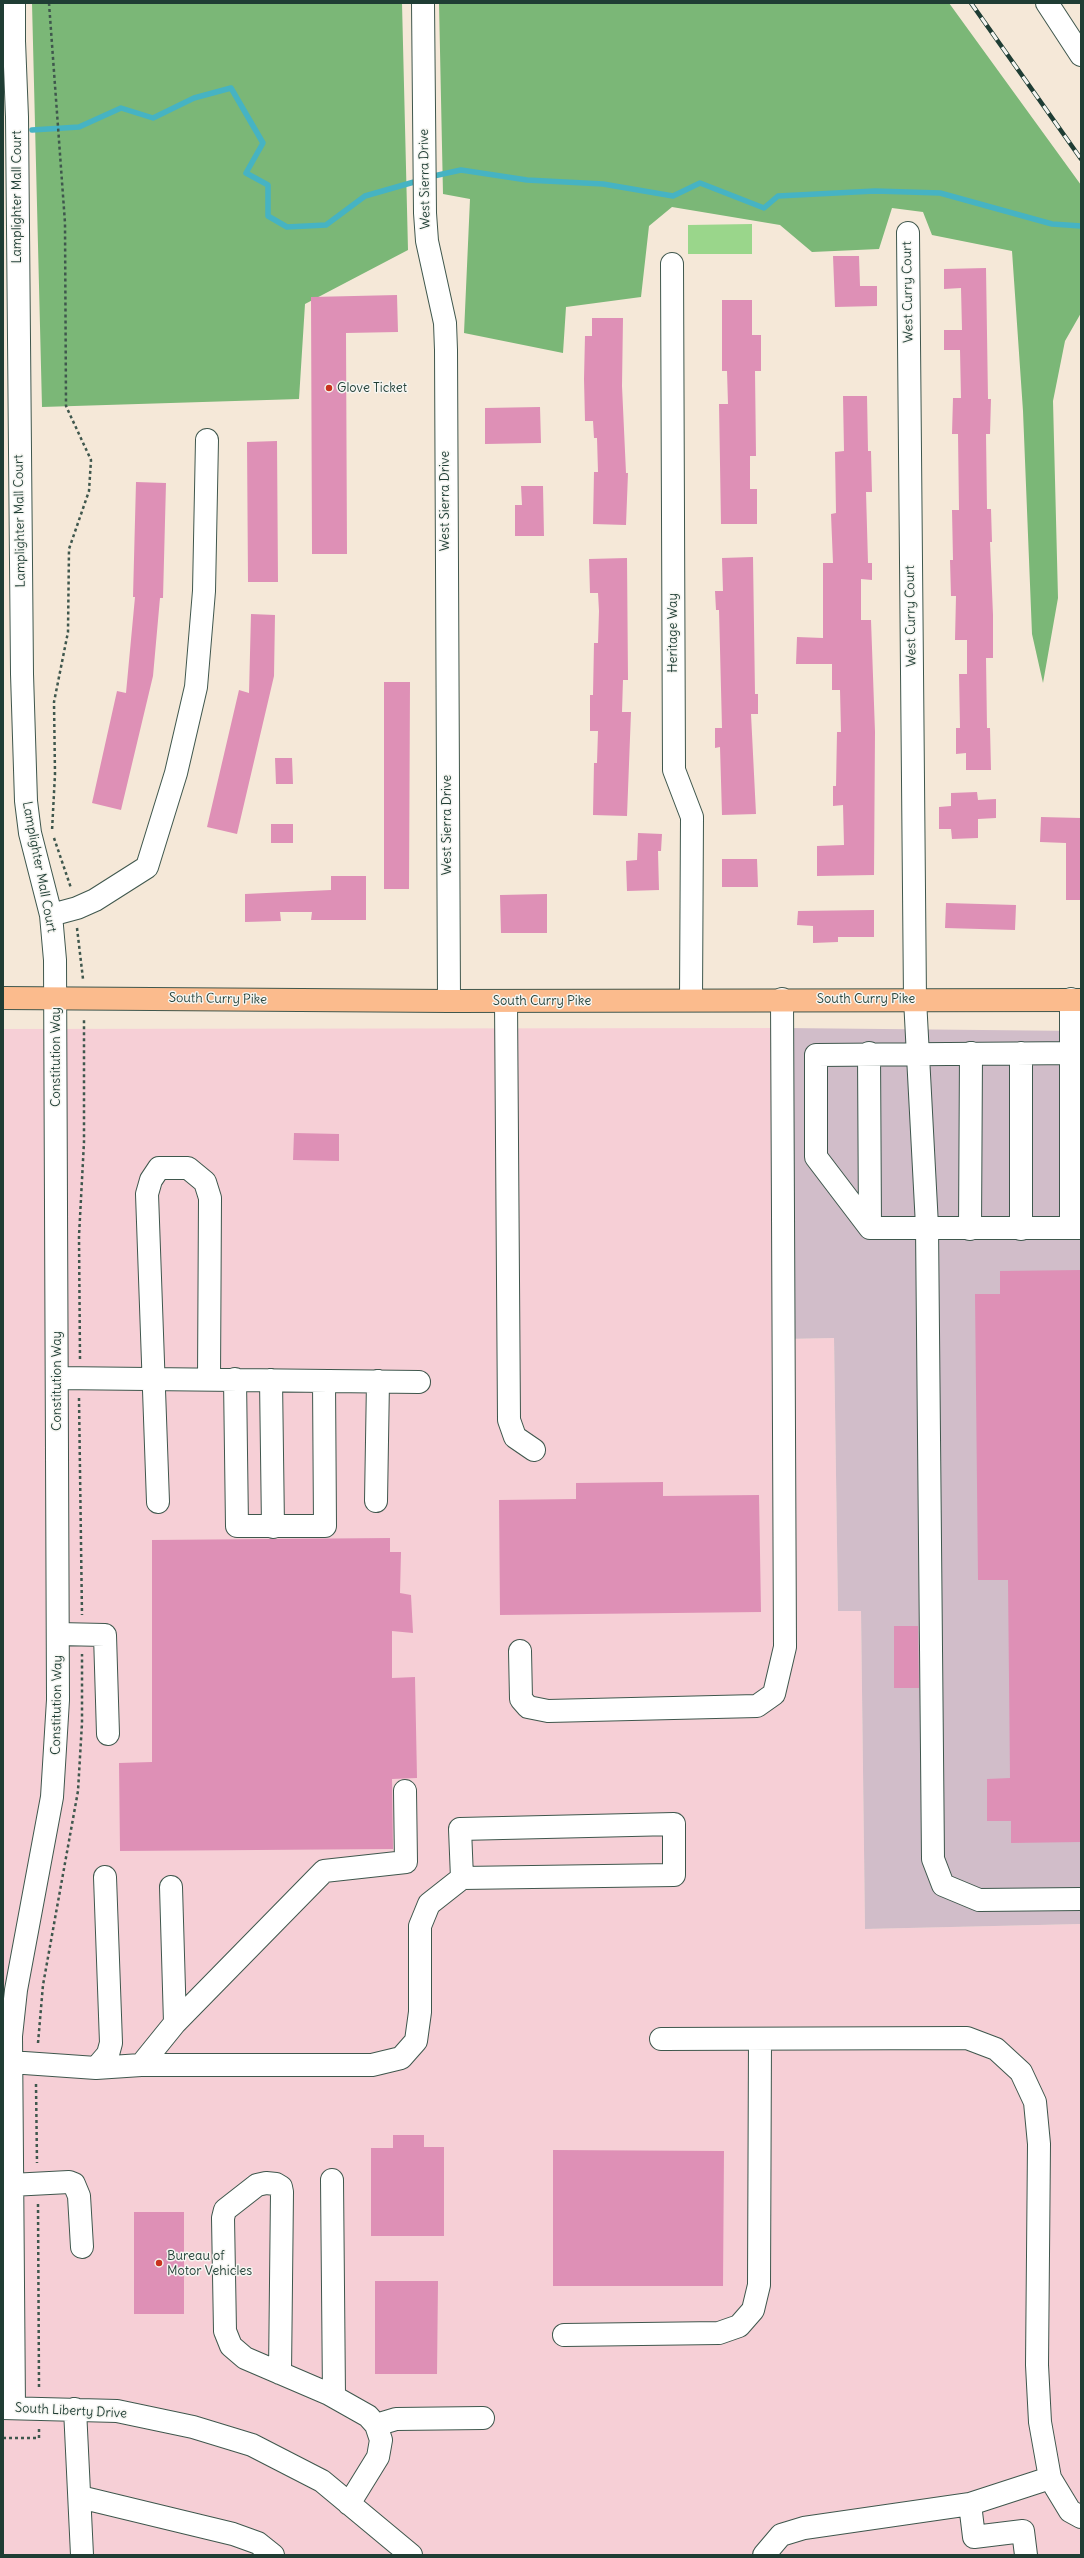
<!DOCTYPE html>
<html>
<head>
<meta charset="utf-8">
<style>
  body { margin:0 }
  #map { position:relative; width:1084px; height:2558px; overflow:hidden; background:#f5e8d8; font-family:Delius,sans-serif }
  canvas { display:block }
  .frame { position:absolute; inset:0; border:4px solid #1f3d34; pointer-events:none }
</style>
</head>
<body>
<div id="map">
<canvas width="1084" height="2558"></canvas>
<div class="frame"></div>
</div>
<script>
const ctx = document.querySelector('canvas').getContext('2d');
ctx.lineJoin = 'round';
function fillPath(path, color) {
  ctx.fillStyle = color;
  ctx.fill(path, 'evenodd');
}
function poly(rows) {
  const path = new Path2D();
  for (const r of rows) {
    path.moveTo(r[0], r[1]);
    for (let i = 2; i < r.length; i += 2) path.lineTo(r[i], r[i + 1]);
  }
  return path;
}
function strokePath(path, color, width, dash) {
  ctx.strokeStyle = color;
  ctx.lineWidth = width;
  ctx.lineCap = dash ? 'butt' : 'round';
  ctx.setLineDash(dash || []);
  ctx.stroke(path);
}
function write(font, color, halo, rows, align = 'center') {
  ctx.font = font + ' Delius,sans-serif';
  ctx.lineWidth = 3;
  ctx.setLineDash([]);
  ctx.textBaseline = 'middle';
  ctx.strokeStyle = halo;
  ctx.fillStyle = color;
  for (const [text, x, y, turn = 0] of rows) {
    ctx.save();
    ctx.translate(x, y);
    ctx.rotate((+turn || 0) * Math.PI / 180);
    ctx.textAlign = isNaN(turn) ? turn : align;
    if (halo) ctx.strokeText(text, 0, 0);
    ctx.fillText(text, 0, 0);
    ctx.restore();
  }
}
fillPath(poly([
  [784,1028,786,1339,834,1338,838,1611,861,1611,865,1929,1081,1924,1081,2555,3,2555,3,1029]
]), '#f6cfd6');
fillPath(poly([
  [784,1028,1081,1031,1081,1924,865,1929,861,1611,838,1611,834,1338,786,1339]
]), '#d1bdc9');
fillPath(poly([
  [752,224,752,254,688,254,688,225]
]), '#9ad68b');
fillPath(poly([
  [32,3,402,3,408,250,305,304,299,399,42,407],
  [439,3,949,3,1081,185,1081,313,1065,341,1053,401,1058,598,1043,683,1032,634,1023,411,1012,251,932,235,923,212,892,208,879,249,812,252,780,225,672,207,649,226,641,297,566,307,563,353,464,333,470,199,443,194]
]), '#7bb777');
strokePath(poly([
  [32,130,79,127,121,108,153,118,194,98,231,88,263,143,246,173,268,185,268,216,287,227,326,225,365,196,421,180],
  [429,177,461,170,527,180,603,184,673,196,700,183,764,208,778,196,875,191,940,193,1052,224,1081,226]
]), '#46b3c3', 5.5);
fillPath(poly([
  [833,256,859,256,860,286,877,286,877,306,835,307],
  [986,268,988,399,991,399,990,434,986,434,987,509,991,509,992,542,990,542,993,615,993,658,986,658,987,728,990,728,991,770,966,770,966,753,956,754,956,728,960,728,959,674,967,674,967,640,955,640,956,596,951,596,950,560,953,560,952,510,959,510,958,434,952,434,953,398,961,398,960,350,944,350,944,330,962,330,961,288,944,289,944,269],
  [397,295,398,332,346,333,347,554,312,554,311,297],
  [722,300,752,300,752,335,761,335,761,371,755,371,756,456,750,456,750,489,757,489,757,524,721,524,719,404,728,404,727,371,722,371],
  [592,318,623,318,622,386,626,473,628,473,626,525,593,524,594,472,598,472,597,438,594,438,593,421,585,421,584,379,585,336,592,336],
  [843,396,867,396,868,451,871,451,872,492,866,492,868,563,872,563,872,580,861,579,861,620,871,620,875,732,874,875,817,876,817,846,844,845,843,805,833,806,833,786,836,786,837,732,841,732,840,690,832,690,832,664,796,664,797,637,823,638,823,563,833,563,831,514,836,513,835,452,844,451],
  [540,407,541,443,485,444,485,408],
  [277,441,278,582,248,582,247,442],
  [136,482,166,483,163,598,160,598,153,676,121,810,92,803,117,691,126,693,135,597,133,597],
  [521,486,543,486,544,536,515,536,515,505,522,505],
  [753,557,755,694,758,694,758,714,751,714,756,814,722,815,720,747,715,748,715,728,722,728,719,610,716,610,715,591,723,591,722,558],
  [627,558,628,680,623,680,622,712,631,712,627,816,593,815,594,763,597,763,598,731,590,731,590,695,593,695,594,643,598,643,599,611,598,593,590,593,589,559],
  [251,614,275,615,274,676,237,834,207,827,239,690,249,693],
  [384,682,410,682,409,889,384,889],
  [275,758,292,758,293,784,276,784],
  [977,792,978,800,996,799,996,818,978,819,978,838,952,839,951,829,939,829,939,807,951,806,951,793],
  [1041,817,1081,818,1081,900,1066,900,1066,843,1040,842],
  [271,824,293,824,293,843,271,843],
  [638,833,662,834,661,851,658,851,659,890,627,891,626,861,637,860],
  [722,859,757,859,758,887,722,887],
  [331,876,366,876,366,920,311,920,312,912,280,912,281,921,245,922,245,894,331,890],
  [547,894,547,933,501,933,500,895],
  [946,903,1016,905,1015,930,945,928],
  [874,910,874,937,838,937,838,942,813,943,813,926,797,925,798,911],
  [294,1133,339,1134,339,1161,293,1160],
  [1081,1270,1081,1842,1011,1843,1011,1821,987,1821,987,1779,1010,1778,1008,1580,978,1580,975,1294,1000,1294,1000,1271],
  [663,1482,663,1496,759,1495,761,1612,500,1615,499,1500,576,1499,576,1483],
  [390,1538,390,1552,401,1552,400,1593,411,1595,413,1633,392,1631,392,1678,415,1677,417,1778,392,1779,393,1849,120,1851,119,1763,152,1762,152,1540],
  [894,1626,918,1626,919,1688,894,1688],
  [393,2135,424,2135,424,2147,444,2147,444,2236,371,2236,371,2148,393,2148],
  [553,2150,724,2151,723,2286,553,2286],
  [134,2212,184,2212,184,2314,134,2314],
  [375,2281,438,2281,437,2374,375,2374]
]), '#de90b6');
const minor = poly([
  [423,3,425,213,427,241,445,323,446,350,449,1001],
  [1047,3,1081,55],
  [14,41,17,117,22,674,26,801,30,833,51,915,55,960,58,1700,52,1797,16,1990,11,2036,14,2408],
  [3,47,14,41,14,3],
  [908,233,915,999,927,1226,933,1859,943,1885,979,1900,1081,1899],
  [672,264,674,770,692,817,691,999],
  [51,915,77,908,95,900,147,867,176,773,196,687,204,591,207,440],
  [506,1001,509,1420,515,1437,534,1450],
  [869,1053,870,1228],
  [1081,1053,816,1055,816,1157,870,1228,1081,1228],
  [1071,1228,1071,999],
  [970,1229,971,1053],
  [1021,1229,1021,1053],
  [57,1378,419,1382],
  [235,1379,237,1526,325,1526,324,1381],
  [271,1380,273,1527],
  [376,1501,378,1381],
  [158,1502,147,1194,151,1180,159,1168,188,1168,205,1182,210,1198,209,1379],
  [58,1634,105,1635,108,1734],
  [520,1651,521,1699,528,1707,548,1711,757,1706,774,1694,785,1647,782,999],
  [175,2023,324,1871,406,1862,405,1791],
  [661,2039,967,2038,996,2049,1021,2072,1035,2102,1039,2144,1037,2365,1040,2422,1050,2478,1070,2511,1081,2517],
  [10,2062,96,2068,108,2054,111,2043,105,1877],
  [141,2065,372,2065,401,2058,416,2041,420,2012,420,1926,429,1904,462,1878,460,1829,674,1824,674,1875,462,1878],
  [96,2068,141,2065,175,2023,171,1887],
  [332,2180,334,2396],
  [11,2185,69,2182,74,2184,79,2196,82,2247],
  [564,2335,719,2333,739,2326,753,2310,759,2285,760,2039],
  [280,2373,282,2192,281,2187,276,2184,266,2183,257,2185,225,2210,223,2218,225,2331,231,2346,245,2358,329,2394,368,2416,376,2425,381,2440,378,2457,349,2504],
  [3,2408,117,2411,193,2427,252,2445,322,2481,411,2555],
  [75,2409,82,2555],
  [376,2425,396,2419,483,2418],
  [80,2497,233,2534,258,2543,273,2555],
  [970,2504,974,2537,1023,2531,1026,2555],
  [764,2555,781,2535,804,2528,970,2504,1050,2478]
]);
const major = poly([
  [3,998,449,1001,1081,1000]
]);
strokePath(minor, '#3f574d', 24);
strokePath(major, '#3f574d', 24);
strokePath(poly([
  [49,3,65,223,66,406,91,460,89,491,69,549,68,632,54,702,55,774,52,831],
  [54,838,71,888],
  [77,928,83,979],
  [80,1359,79,1236,84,1142,84,1018],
  [79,1398,82,1615],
  [38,2043,43,1985,78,1791,82,1723,82,1654],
  [36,2084,37,2163],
  [38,2204,39,2389],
  [3,2438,39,2438,39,2428]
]), '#3f574d', 2.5, [3, 3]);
strokePath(minor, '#fff', 22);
strokePath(major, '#fbbb8d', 22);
const rail = poly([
  [971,3,1081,159]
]);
strokePath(rail, '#1f3d34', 4.5);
strokePath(rail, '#f6f6f2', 3, [9]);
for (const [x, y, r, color] of [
  [329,388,4,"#c8321e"],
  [159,2263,4,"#c8321e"]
]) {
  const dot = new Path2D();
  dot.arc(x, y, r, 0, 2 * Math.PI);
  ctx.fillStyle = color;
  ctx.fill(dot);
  strokePath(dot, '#f6f6f2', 1.5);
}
write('13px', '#1f3d34', '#f6f6f2', [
  ["West Sierra Drive",425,179,-91],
  ["Lamplighter Mall Court",17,197,-90],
  ["West Curry Court",908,292,-91],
  ["West Sierra Drive",445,501,-90],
  ["Lamplighter Mall Court",20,521,-91],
  ["West Curry Court",911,616,-91],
  ["Heritage Way",673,633,-90],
  ["West Sierra Drive",447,825,-90],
  ["Lamplighter Mall Court",39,867,79],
  ["South Curry Pike",218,999,1],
  ["South Curry Pike",866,999],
  ["South Curry Pike",542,1001],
  ["Constitution Way",56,1057,-90],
  ["Constitution Way",57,1381,-90],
  ["Constitution Way",57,1705,-89],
  ["South Liberty Drive",71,2411,3]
]);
write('13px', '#1f3d34', '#f6f6f2', [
  ["Glove Ticket",337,388],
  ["Bureau of",167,2256],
  ["Motor Vehicles",167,2271]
], 'left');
</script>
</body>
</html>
